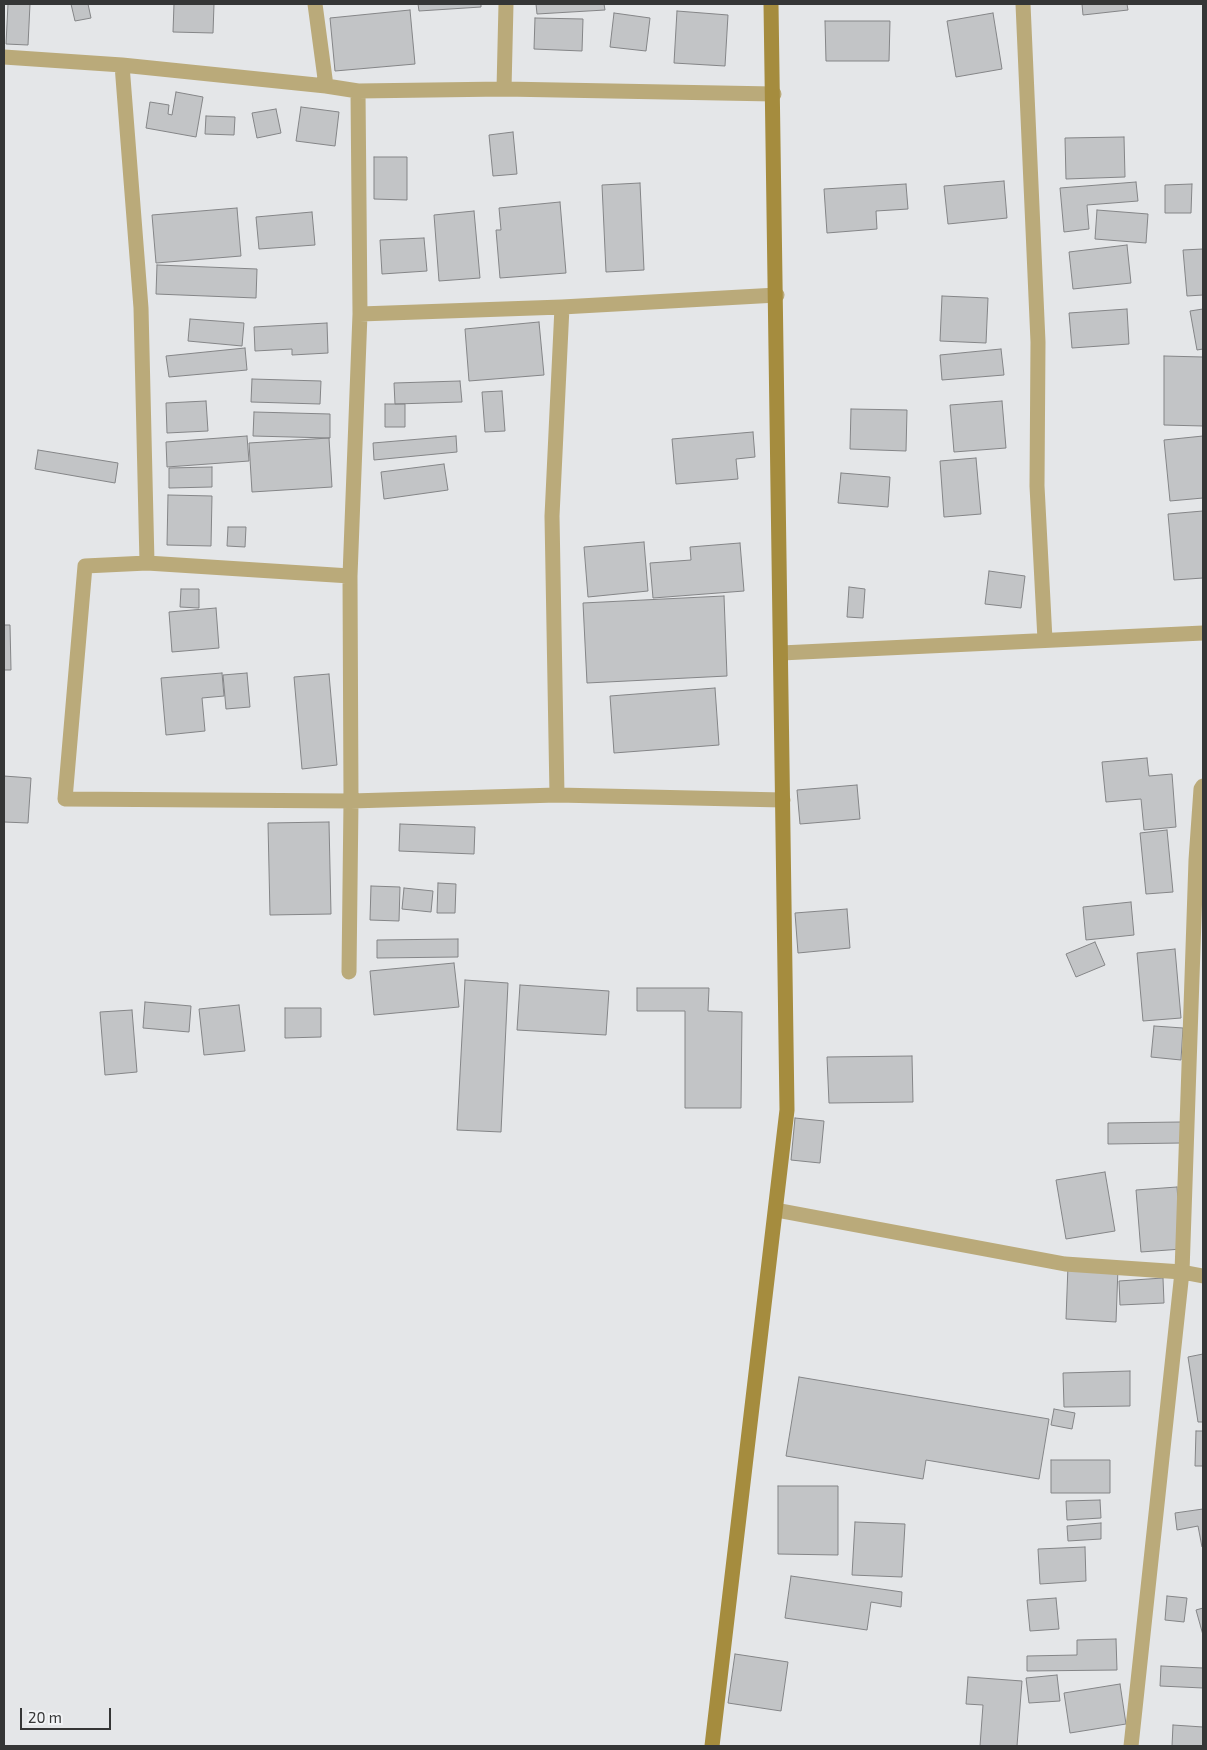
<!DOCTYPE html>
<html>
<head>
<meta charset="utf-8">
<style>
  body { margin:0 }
  #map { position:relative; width:1207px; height:1750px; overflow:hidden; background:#e4e6e8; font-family:"Exo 2",sans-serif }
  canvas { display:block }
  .frame { position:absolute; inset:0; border:5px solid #353636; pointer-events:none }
  .scale { position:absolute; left:20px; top:1708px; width:91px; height:22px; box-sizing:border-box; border:2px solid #353636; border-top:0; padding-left:6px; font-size:15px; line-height:18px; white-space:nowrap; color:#353636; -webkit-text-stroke:4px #f1f3f5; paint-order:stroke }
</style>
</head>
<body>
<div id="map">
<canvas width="1207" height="1750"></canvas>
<div class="frame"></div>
<div class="scale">20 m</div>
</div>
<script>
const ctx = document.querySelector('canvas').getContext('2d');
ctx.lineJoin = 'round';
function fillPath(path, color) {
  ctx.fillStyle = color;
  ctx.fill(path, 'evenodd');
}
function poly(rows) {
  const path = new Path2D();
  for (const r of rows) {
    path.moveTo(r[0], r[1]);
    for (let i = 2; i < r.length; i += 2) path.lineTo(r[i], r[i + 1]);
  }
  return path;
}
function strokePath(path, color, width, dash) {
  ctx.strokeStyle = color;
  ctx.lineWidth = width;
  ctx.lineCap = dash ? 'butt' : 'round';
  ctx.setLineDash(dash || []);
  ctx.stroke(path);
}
const building = poly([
  [8,4,30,4,28,45,6,44,8,4],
  [71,4,88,4,91,18,75,21,71,4],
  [174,4,214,4,213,33,173,32,174,4],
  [418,4,481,4,481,7,419,11,418,4],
  [536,4,604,4,605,10,537,14,536,4],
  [1082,4,1127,4,1128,10,1083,15,1082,4],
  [410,10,415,64,335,71,330,18,410,10],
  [677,11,728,15,725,66,674,63,677,11],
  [614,13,650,18,646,51,610,47,614,13],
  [993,13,1002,69,956,77,947,21,993,13],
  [535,18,583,19,582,51,534,49,535,18],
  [825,21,890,21,889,61,826,61,825,21],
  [176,92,203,97,196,137,146,128,150,102,169,105,168,114,172,115,176,92],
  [301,107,339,112,335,146,296,141,301,107],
  [276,109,281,133,257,138,252,113,276,109],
  [206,116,235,117,234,135,205,134,206,116],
  [513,132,517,174,493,176,489,135,513,132],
  [1124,137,1125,177,1066,179,1065,138,1124,137],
  [374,157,407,157,407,200,374,199,374,157],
  [1004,181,1007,218,948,224,944,186,1004,181],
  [1136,182,1138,201,1087,205,1089,229,1064,232,1060,188,1136,182],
  [640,183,644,270,606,272,602,185,640,183],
  [906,184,908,209,876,211,877,229,827,233,824,189,906,184],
  [1192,184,1191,213,1165,213,1165,185,1192,184],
  [560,202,566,273,500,278,496,230,501,230,499,208,560,202],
  [237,208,241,256,156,263,152,215,237,208],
  [1097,210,1148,214,1146,243,1095,239,1097,210],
  [474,211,480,278,439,281,434,215,474,211],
  [312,212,315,245,259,249,256,217,312,212],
  [424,238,427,271,382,274,380,240,424,238],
  [1127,245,1131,283,1073,289,1069,252,1127,245],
  [1203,249,1203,295,1187,296,1183,250,1203,249],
  [157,265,257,269,256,298,156,294,157,265],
  [942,296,988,298,986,343,940,341,942,296],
  [1127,309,1129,344,1072,348,1069,313,1127,309],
  [1203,309,1203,349,1197,350,1190,311,1203,309],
  [190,319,244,323,242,346,188,341,190,319],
  [539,322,544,375,469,381,465,329,539,322],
  [327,323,328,353,292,355,292,349,255,351,254,327,327,323],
  [245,348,247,370,169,377,166,356,245,348],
  [1001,349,1004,375,942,380,940,355,1001,349],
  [1164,356,1203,357,1203,426,1164,425,1164,356],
  [252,379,321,381,320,404,251,402,252,379],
  [460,381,462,402,395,404,394,383,460,381],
  [502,391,505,431,485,432,482,392,502,391],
  [206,401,208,431,167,433,166,403,206,401],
  [1002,401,1006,448,954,452,950,405,1002,401],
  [385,404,405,404,405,427,385,427,385,404],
  [851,409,907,410,906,451,850,449,851,409],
  [254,412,330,414,330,438,253,436,254,412],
  [753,432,755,457,736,459,738,479,676,484,672,439,753,432],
  [247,436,249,461,167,467,166,442,247,436],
  [456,436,457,452,374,460,373,443,456,436],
  [1203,436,1203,498,1170,501,1164,440,1203,436],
  [329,438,332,487,252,492,249,443,329,438],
  [38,450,118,463,115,483,35,469,38,450],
  [976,458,981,514,944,517,940,461,976,458],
  [444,464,448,490,384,499,381,472,444,464],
  [212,467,212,487,169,488,169,468,212,467],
  [841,473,890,477,888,507,838,503,841,473],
  [168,495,212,496,211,546,167,545,168,495],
  [1203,511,1203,578,1174,580,1168,514,1203,511],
  [228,527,246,527,245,547,227,546,228,527],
  [644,542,648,591,588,597,584,547,644,542],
  [740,543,744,591,653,598,650,563,691,560,690,547,740,543],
  [989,571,1025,576,1021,608,985,604,989,571],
  [849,587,865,589,863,618,847,617,849,587],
  [181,589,199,589,199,608,180,607,181,589],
  [724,596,727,676,587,683,583,603,724,596],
  [216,608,219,648,172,652,169,612,216,608],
  [4,625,10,625,11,670,4,670,4,625],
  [222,673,224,696,202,698,205,731,166,735,161,678,222,673],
  [247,673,250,707,226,709,223,675,247,673],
  [329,674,337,765,302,769,294,677,329,674],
  [715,688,719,745,614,753,610,696,715,688],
  [1147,758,1149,776,1172,774,1176,827,1144,830,1141,799,1106,802,1102,762,1147,758],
  [4,776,31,778,28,823,4,822,4,776],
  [857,785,860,819,800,824,797,790,857,785],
  [329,822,331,914,270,915,268,823,329,822],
  [400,824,475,827,474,854,399,851,400,824],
  [1167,830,1173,892,1146,894,1140,833,1167,830],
  [438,883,456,884,455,913,437,913,438,883],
  [371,886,400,887,399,921,370,920,371,886],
  [404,888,433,891,431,912,402,909,404,888],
  [1131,902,1134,935,1086,940,1083,907,1131,902],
  [847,909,850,948,798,953,795,913,847,909],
  [458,939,458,957,377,958,377,940,458,939],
  [1095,942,1105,965,1076,977,1066,954,1095,942],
  [1175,949,1181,1018,1143,1021,1137,953,1175,949],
  [454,963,459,1007,374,1015,370,971,454,963],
  [465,980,508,983,501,1132,457,1130,465,980],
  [520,985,609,991,606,1035,517,1030,520,985],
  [637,988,709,988,708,1011,742,1012,741,1108,685,1108,685,1011,637,1011,637,988],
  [145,1002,191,1006,189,1032,143,1028,145,1002],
  [239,1005,245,1051,204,1055,199,1009,239,1005],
  [285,1008,321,1008,321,1037,285,1038,285,1008],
  [132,1010,137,1072,105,1075,100,1012,132,1010],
  [1154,1026,1183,1028,1181,1060,1151,1057,1154,1026],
  [912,1056,913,1102,829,1103,827,1057,912,1056],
  [795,1118,824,1121,820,1163,791,1160,795,1118],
  [1181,1122,1182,1143,1108,1144,1108,1123,1181,1122],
  [1105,1172,1115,1231,1066,1239,1056,1180,1105,1172],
  [1177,1187,1182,1249,1141,1252,1136,1190,1177,1187],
  [1068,1266,1118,1268,1116,1322,1066,1319,1068,1266],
  [1163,1278,1164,1303,1120,1305,1119,1281,1163,1278],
  [1203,1354,1203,1422,1198,1422,1188,1357,1203,1354],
  [1130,1371,1130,1406,1064,1407,1063,1373,1130,1371],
  [799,1377,1049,1419,1039,1479,926,1460,923,1479,786,1456,799,1377],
  [1054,1409,1075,1413,1072,1429,1051,1425,1054,1409],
  [1196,1431,1203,1431,1203,1466,1195,1466,1196,1431],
  [1051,1460,1110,1460,1110,1493,1051,1493,1051,1460],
  [778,1486,838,1486,838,1555,778,1554,778,1486],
  [1100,1500,1101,1518,1067,1520,1066,1501,1100,1500],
  [1203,1509,1203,1547,1202,1547,1198,1526,1177,1530,1175,1513,1203,1509],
  [855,1522,905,1524,902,1577,852,1575,855,1522],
  [1101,1523,1101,1539,1068,1541,1067,1526,1101,1523],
  [1085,1547,1086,1581,1040,1584,1038,1549,1085,1547],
  [791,1576,902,1592,901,1607,871,1602,867,1630,785,1618,791,1576],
  [1167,1596,1187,1598,1184,1622,1165,1620,1167,1596],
  [1056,1598,1059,1629,1030,1631,1027,1600,1056,1598],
  [1203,1608,1203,1635,1196,1610,1203,1608],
  [1116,1639,1117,1670,1027,1671,1027,1656,1077,1655,1077,1640,1116,1639],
  [735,1654,788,1662,781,1711,728,1703,735,1654],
  [1161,1666,1203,1668,1203,1688,1160,1686,1161,1666],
  [1057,1675,1060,1701,1029,1703,1026,1678,1057,1675],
  [968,1677,1022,1681,1017,1746,980,1746,983,1705,966,1704,968,1677],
  [1120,1684,1126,1724,1070,1733,1064,1693,1120,1684],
  [1173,1725,1203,1727,1203,1746,1172,1746,1173,1725]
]);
fillPath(building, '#c2c4c6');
strokePath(building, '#848587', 1);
strokePath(poly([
  [315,4,326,86],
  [1023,4,1038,342,1037,486,1045,640],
  [4,57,122,65,326,86,358,91,504,89,774,94],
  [122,65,141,308,147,563,85,566,65,799,351,801,557,795,783,800],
  [504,89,506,4],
  [360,314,562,307,777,295],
  [147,563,350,576],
  [781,653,1203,633],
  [557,795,552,516,562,307],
  [349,972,351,801,350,576,360,314,358,91],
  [776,1210,1065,1264,1182,1272,1203,1276],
  [1131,1746,1182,1272,1196,860,1201,789,1203,786]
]), '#baaa7a', 15);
strokePath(poly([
  [712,1746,787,1110,771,4]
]), '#a58c3e', 15);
</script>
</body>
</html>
